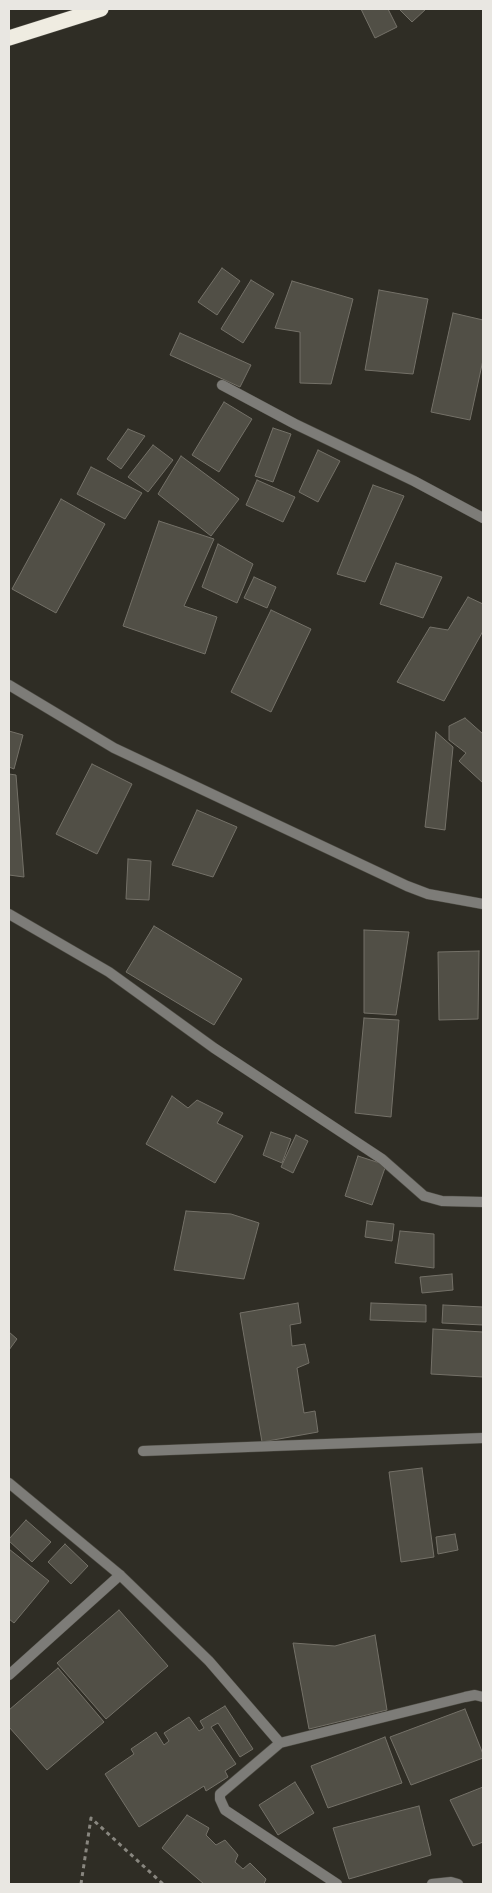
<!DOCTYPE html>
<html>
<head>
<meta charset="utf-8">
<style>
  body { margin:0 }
  #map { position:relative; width:492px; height:1893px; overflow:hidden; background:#2f2d25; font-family:"Playfair Display",serif }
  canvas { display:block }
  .frame { position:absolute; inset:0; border:10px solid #e9e7e2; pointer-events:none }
</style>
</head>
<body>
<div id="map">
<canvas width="492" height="1893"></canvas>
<div class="frame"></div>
</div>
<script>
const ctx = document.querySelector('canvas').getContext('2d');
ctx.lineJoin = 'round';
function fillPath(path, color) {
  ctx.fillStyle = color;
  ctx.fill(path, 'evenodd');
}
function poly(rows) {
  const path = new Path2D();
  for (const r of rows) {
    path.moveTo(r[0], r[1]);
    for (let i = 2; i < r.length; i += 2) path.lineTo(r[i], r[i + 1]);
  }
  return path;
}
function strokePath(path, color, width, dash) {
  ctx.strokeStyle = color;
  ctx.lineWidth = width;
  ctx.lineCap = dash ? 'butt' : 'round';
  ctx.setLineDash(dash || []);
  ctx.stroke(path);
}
const building = poly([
  [361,9,388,9,397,27,375,38,361,9],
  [399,9,426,9,412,22,399,9],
  [222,268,240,281,217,315,198,302,222,268],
  [251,280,274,294,243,343,221,329,251,280],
  [292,281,353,299,331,384,300,383,300,332,275,328,292,281],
  [379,290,428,299,413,374,365,370,379,290],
  [453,313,483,320,483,360,470,420,431,412,453,313],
  [180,333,251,365,240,387,170,355,180,333],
  [224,402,252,419,219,472,192,455,224,402],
  [273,428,291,434,273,482,255,476,273,428],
  [128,429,145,436,121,469,107,459,128,429],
  [153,445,173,460,148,492,128,477,153,445],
  [318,450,340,461,318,502,299,492,318,450],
  [181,456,239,499,211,536,158,494,181,456],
  [91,467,142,493,125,519,77,494,91,467],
  [257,480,295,497,283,522,246,505,257,480],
  [373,485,404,496,365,582,337,574,373,485],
  [61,499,105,524,56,613,12,589,61,499],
  [159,521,214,539,184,606,217,617,205,654,123,626,159,521],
  [218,544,253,564,237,603,202,587,218,544],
  [396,563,442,577,423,618,380,604,396,563],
  [254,577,276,587,267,608,244,598,254,577],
  [468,597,483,604,483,631,444,701,397,682,430,627,448,630,468,597],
  [271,610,311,629,271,712,231,692,271,610],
  [465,718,483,734,483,783,459,761,466,753,449,740,449,726,465,718],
  [9,731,23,735,14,769,9,767,9,731],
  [436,732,453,747,445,830,425,827,436,732],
  [92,764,132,784,97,854,56,834,92,764],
  [9,774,16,775,24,877,9,875,9,774],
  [197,810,237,827,213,877,172,865,197,810],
  [128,859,151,861,149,900,126,899,128,859],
  [154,926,242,979,214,1025,126,972,154,926],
  [364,930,409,932,396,1015,364,1013,364,930],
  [479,951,478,1019,439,1020,438,952,479,951],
  [364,1018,399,1020,391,1117,355,1113,364,1018],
  [172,1096,188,1108,197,1100,223,1113,217,1123,243,1136,215,1183,146,1144,172,1096],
  [271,1132,291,1139,282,1163,263,1155,271,1132],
  [296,1135,308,1141,293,1173,281,1167,296,1135],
  [358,1156,386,1165,372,1205,345,1196,358,1156],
  [186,1211,231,1214,259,1223,244,1279,174,1270,186,1211],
  [367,1221,394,1224,392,1241,365,1237,367,1221],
  [400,1231,434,1234,434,1268,395,1263,400,1231],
  [452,1274,453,1290,422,1293,420,1277,452,1274],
  [298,1303,301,1323,290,1325,292,1346,305,1344,309,1363,297,1368,304,1413,315,1411,318,1432,262,1442,240,1313,298,1303],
  [371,1303,426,1305,426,1322,370,1320,371,1303],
  [443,1305,483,1307,483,1325,442,1323,443,1305],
  [433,1329,483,1332,483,1377,431,1374,433,1329],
  [9,1332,17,1339,9,1350,9,1332],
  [422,1468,434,1557,401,1562,389,1472,422,1468],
  [26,1520,51,1542,32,1562,9,1541,9,1539,26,1520],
  [455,1534,458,1550,438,1554,436,1537,455,1534],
  [65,1544,88,1566,71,1584,48,1562,65,1544],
  [9,1549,49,1581,14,1623,9,1619,9,1549],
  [119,1610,168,1666,106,1719,57,1663,119,1610],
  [375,1635,387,1710,309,1729,293,1643,335,1646,375,1635],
  [58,1668,104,1722,47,1770,9,1727,9,1710,58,1668],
  [225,1706,253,1749,240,1757,218,1723,211,1727,236,1764,225,1771,228,1777,206,1791,204,1786,139,1827,105,1774,134,1754,131,1749,156,1732,164,1745,169,1741,164,1733,189,1717,199,1731,204,1728,200,1721,225,1706],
  [465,1709,483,1754,483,1758,411,1785,390,1737,465,1709],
  [385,1737,402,1783,328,1808,311,1766,385,1737],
  [295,1782,314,1813,278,1835,259,1805,295,1782],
  [483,1787,483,1842,473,1846,450,1800,483,1787],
  [419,1806,431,1855,349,1879,333,1828,419,1806],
  [187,1815,209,1828,206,1835,216,1845,225,1840,238,1855,235,1862,243,1869,250,1863,266,1879,264,1884,204,1884,162,1848,187,1815]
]);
fillPath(building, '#514f46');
strokePath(building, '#747168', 1);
const lane = poly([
  [9,1675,120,1575]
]);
const street = poly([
  [222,385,295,424,414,481,483,518],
  [9,685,114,748,407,886,428,894,483,904],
  [9,914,109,972,214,1048,382,1159,424,1196,442,1201,483,1202],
  [143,1451,483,1438],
  [9,1483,120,1575,209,1661,280,1743],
  [337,1884,225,1810,220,1799,220,1794,280,1743,465,1697,475,1695,483,1697],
  [432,1884,451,1882,458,1884]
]);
const highway = poly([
  [9,38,101,9]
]);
strokePath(lane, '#4d4b43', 11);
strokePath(street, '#4d4b43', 11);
strokePath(highway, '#4d4b43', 16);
strokePath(poly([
  [81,1884,91,1818,163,1884]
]), '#88867f', 3, [4, 4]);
strokePath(lane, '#7d7c78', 10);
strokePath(street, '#7d7c78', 10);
strokePath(highway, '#efece1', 15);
</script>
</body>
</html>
